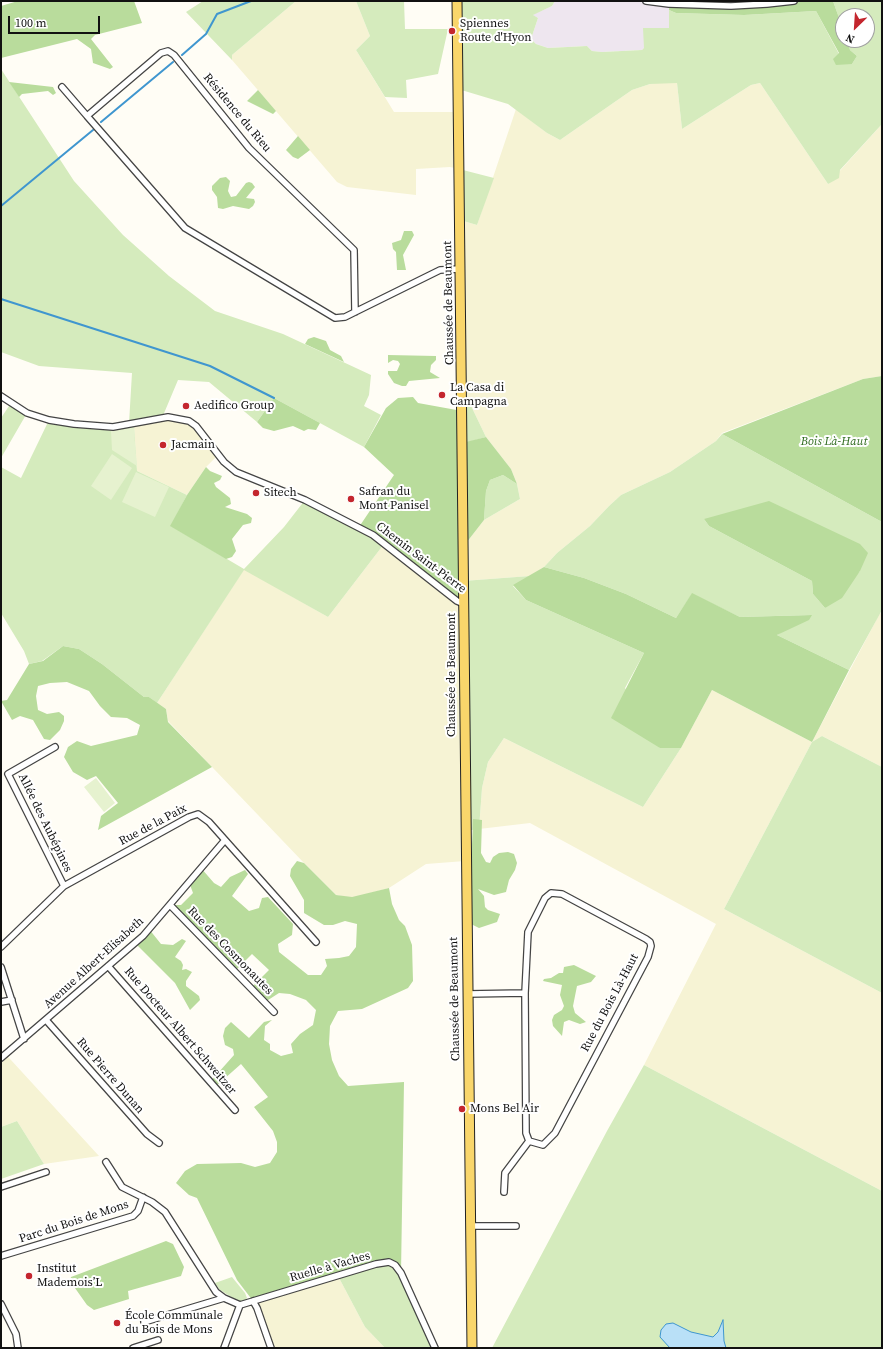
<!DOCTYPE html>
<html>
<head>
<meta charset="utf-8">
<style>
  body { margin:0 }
  #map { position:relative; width:883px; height:1349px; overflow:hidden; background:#fffdf5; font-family:"Source Serif 4",serif }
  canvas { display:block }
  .frame { position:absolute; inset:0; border:2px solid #111; pointer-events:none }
  .north { position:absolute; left:835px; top:8px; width:40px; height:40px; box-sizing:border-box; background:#fff; border:1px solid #a0a0a0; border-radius:50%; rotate:205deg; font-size:11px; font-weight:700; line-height:16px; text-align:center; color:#111 }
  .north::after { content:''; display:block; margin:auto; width:14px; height:18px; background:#c4262e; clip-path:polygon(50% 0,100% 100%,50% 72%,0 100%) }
  .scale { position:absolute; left:8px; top:16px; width:92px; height:18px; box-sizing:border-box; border:2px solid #111; border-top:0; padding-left:5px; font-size:12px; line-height:14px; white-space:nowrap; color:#111; -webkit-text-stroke:3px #fff; paint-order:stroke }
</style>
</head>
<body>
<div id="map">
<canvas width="883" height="1349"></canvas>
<div class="frame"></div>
<div class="north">N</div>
<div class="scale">100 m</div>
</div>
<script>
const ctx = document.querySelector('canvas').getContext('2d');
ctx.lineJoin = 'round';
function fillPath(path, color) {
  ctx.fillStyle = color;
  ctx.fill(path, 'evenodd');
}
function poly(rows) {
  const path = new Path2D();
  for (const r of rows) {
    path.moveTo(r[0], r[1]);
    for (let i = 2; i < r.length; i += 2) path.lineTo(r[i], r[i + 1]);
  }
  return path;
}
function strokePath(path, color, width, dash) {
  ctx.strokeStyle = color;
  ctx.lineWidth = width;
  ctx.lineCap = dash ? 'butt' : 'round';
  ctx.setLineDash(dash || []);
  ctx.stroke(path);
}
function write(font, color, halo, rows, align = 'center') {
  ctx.font = font + ' "Source Serif 4",serif';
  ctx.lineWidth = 4;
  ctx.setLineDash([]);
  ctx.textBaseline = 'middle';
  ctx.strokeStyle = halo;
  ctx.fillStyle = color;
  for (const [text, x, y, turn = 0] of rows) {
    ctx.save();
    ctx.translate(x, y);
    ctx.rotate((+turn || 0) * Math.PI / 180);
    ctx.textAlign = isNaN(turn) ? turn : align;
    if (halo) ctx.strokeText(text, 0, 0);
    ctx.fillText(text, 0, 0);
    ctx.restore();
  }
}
fillPath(poly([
  [555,1,646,1,669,4,669,29,642,50,602,52,592,51,587,46,548,48,536,44,531,39,538,18,532,15,552,6]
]), '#eee6ef');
fillPath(poly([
  [296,1,356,1,370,36,356,50,394,112,459,112,459,169,450,167,416,169,416,195,347,187,337,182,232,60,232,55],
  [662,82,677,83,682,129,751,85,760,83,828,184,882,124,882,376,863,379,722,433,716,441,670,472,621,495,609,506,590,526,557,553,544,567,530,576,463,581,463,547,484,520,520,499,517,484,511,469,486,437,461,385,460,220,477,225,516,109,547,133,560,140,632,90,650,84],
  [168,417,189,421,218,455,206,467,187,495,137,471,134,426],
  [384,544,464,604,465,861,426,864,389,888,352,898,336,895,304,863,168,721,166,709,157,703,244,569,328,617],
  [880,613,882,614,882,767,822,736,812,742,724,909,882,993,882,1191,644,1065,716,924,530,823,479,829,482,788,488,762,504,738,643,807,681,748,712,690,812,742],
  [6,1055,11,1060,99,1156,44,1164,17,1121,1,1127,1,1058],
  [338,1276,365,1327,385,1348,271,1348,253,1301]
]), '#f6f3d4');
fillPath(poly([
  [203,1,296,1,232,55,232,60,186,12],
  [356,1,404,1,405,29,448,29,438,74,406,80,407,98,385,97,356,50,370,36],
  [457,1,555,1,552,6,533,15,538,18,531,39,536,44,548,48,587,46,592,51,602,52,642,50,644,48,643,28,669,28,669,10,676,13,744,15,816,11,839,54,852,64,857,56,850,50,847,40,867,40,867,16,843,16,843,29,833,1,882,1,882,124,840,170,839,178,828,184,760,83,751,85,682,129,677,83,650,84,632,90,560,140,547,133,508,104,458,89],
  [1,69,74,181,123,235,169,276,215,311,283,334,371,375,369,395,364,406,381,415,364,447,274,398,257,422,209,382,178,380,162,418,134,426,137,471,187,495,171,526,244,569,284,527,305,500,384,544,328,617,244,570,157,703,149,697,144,697,102,664,79,649,63,646,42,661,29,664,24,651,1,613,1,467,21,478,49,420,96,427,129,423,132,373,39,366,1,352],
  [459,169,494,178,477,225,460,220],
  [461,385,486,437,462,444],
  [11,403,27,413,1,458,1,418],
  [722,434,882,522,882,610,849,670,777,635,811,615,740,617,692,594,676,618,626,594,584,578,544,567,557,553,590,526,609,506,621,495,670,472,716,441],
  [704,519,860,571,825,608,813,594,812,581,709,526],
  [503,475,517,484,520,499,484,520,486,491,490,480],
  [530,576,513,586,526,600,644,653,625,688,660,748,681,748,643,807,504,738,488,762,482,788,479,829,465,831,463,581],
  [822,736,882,767,882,993,724,909,812,742],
  [644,1065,882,1191,882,1348,492,1348,607,1131],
  [17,1121,44,1164,1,1179,1,1127],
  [383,1263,395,1265,435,1348,385,1348,365,1327,338,1276],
  [232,1277,245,1293,247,1298,245,1301,240,1302,236,1300,220,1290,215,1283]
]), '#d5ebbd');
fillPath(poly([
  [18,1,134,1,142,23,95,35,91,39,113,67,110,69,93,63,91,49,77,39,1,58,1,6],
  [646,1,833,1,843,29,843,40,847,40,850,50,857,56,852,64,836,65,833,59,839,53,816,11,744,15,676,13,669,10,669,4],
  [9,82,53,87,56,93,53,95,48,91,22,94,19,97],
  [258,90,276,111,273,114,247,101],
  [298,136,310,150,298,159,293,157,286,150],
  [226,177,230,181,228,191,231,197,236,196,246,183,249,182,252,183,255,187,246,198,254,199,255,202,253,206,249,209,233,206,223,209,218,208,217,197,212,190,212,186,220,178],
  [404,231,412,231,414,235,403,255,406,270,397,270,396,252,393,249,392,243,401,240],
  [314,337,326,341,330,350,341,356,344,362,305,344,308,339],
  [388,355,436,356,436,360,431,365,430,372,440,378,409,381,406,386,402,386,394,383,388,374,388,371,397,371,400,364,398,361,393,360,388,363],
  [882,376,882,522,722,434,863,379],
  [413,397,418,403,462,411,462,443,486,437,511,469,517,484,503,475,490,480,486,491,484,520,463,547,464,604,359,527,394,475,364,447,386,408,398,398],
  [274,398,320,423,316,430,308,429,304,431,293,426,274,431,263,428,257,422],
  [206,467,210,471,222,476,220,480,214,483,216,487,230,498,231,504,225,507,247,514,252,518,251,523,243,525,232,539,236,551,232,557,226,559,170,526,187,495],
  [769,501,860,544,868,553,860,571,842,598,825,608,813,594,812,581,709,526,704,519],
  [544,567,584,578,626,594,676,618,692,593,740,617,812,615,809,620,777,635,849,670,812,742,712,690,681,748,660,748,611,718,644,653,526,600,513,585],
  [63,646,79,649,102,664,144,697,149,697,166,709,168,722,212,767,98,830,101,816,118,803,96,776,87,780,73,772,64,757,68,747,77,741,91,746,137,735,140,725,127,718,111,717,100,706,89,691,67,682,50,683,38,686,36,696,38,710,47,714,59,712,64,716,64,721,60,730,50,740,44,739,33,720,20,716,12,720,1,701,7,700,29,664,43,661],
  [473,819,482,820,481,853,486,862,490,863,493,857,499,853,508,852,514,854,517,863,515,870,509,880,506,892,494,895,478,889,484,896,485,907,488,910,500,914,497,922,479,928,469,923],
  [297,861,304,863,336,895,352,897,389,888,392,904,399,920,405,926,412,945,413,981,408,988,362,1009,338,1011,330,1026,329,1044,332,1060,339,1076,348,1086,404,1082,401,1273,389,1262,253,1301,237,1280,197,1198,189,1195,176,1183,185,1171,197,1164,241,1163,255,1167,270,1163,277,1152,277,1142,273,1131,254,1107,268,1097,241,1064,215,1087,210,1082,234,1055,233,1049,225,1045,223,1036,225,1028,231,1022,249,1038,264,1022,272,1020,265,1026,264,1040,270,1044,270,1050,281,1056,293,1053,291,1044,300,1034,313,1025,316,1010,306,1000,290,994,279,993,265,1002,251,988,269,970,252,954,234,972,170,905,181,905,193,893,189,882,201,868,214,883,221,887,230,877,245,870,248,874,232,896,249,911,259,908,262,898,268,897,293,924,292,935,278,944,279,952,308,975,321,975,327,966,325,959,339,958,349,956,356,947,357,924,345,921,333,925,324,925,304,913,304,900,290,876,291,869],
  [149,929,161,944,173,945,182,939,186,941,175,957,181,961,183,965,182,970,186,969,192,972,186,981,186,986,199,996,200,1000,190,1010,175,983,135,943],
  [574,965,596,976,591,982,577,986,573,1006,575,1013,586,1022,580,1024,569,1020,564,1022,562,1036,553,1026,552,1020,554,1015,562,1010,564,1006,560,995,562,985,543,981,544,979,551,978,559,973,563,973,564,967],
  [166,1241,173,1244,184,1267,181,1276,128,1291,129,1299,94,1310,87,1305,70,1281,71,1277,79,1274]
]), '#b9dc9c');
fillPath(poly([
  [134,427,135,444,137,466,112,450,111,431],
  [112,454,132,468,111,500,91,486],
  [136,472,169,487,155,517,122,502],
  [96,778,115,803,104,812,84,787]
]), '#e6f2cf');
const water = poly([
  [723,1320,724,1341,726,1348,670,1348,660,1337,661,1330,666,1324,673,1323,691,1332,713,1337,718,1332,723,1320]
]);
fillPath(water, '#b9e0f7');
strokePath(water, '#3f96cf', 1);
strokePath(poly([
  [182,55,206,34,217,14,251,1],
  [101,122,173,62],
  [1,206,93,130],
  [1,299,210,366,274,398]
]), '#3f96cf', 2);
const street = poly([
  [646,1,669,4,731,6,767,4,794,1],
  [62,87,87,116],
  [355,312,354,250,249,148,174,55,168,51,161,53,87,116,185,228,335,318,345,317,355,312,440,270,460,269],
  [1,396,27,413,49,420,74,424,113,427,168,417,189,421,196,426,224,462,236,472,305,500,373,535,457,601,464,604],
  [55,747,8,774,64,886],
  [170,905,274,1012],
  [1,947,64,886,189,817,198,814,209,822,316,942],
  [108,966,235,1110],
  [1,967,24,1039],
  [467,994,525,993,528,932,545,898,551,893,562,894,646,939,650,942,651,946,648,957,555,1133,543,1145,529,1141,526,1133,525,993],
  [1,1002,12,1000],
  [46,1020,147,1134,159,1143],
  [1,1058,143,936,225,840],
  [106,1162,122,1187,152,1202,165,1212,216,1292,224,1298],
  [1,1187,46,1172],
  [504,1192,505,1173,529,1141],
  [470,1226,516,1226],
  [1,1256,133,1216,138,1211,143,1197],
  [253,1301,257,1308,271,1348],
  [1,1304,16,1334,18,1348],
  [144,1322,224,1298,240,1305,376,1264,389,1262,395,1265,401,1273,435,1348],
  [133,1348,158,1340],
  [224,1348,240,1305]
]);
const primary = poly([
  [457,1,472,1348]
]);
strokePath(street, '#444', 8);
strokePath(primary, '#222', 11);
strokePath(street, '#fff', 5.5);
strokePath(primary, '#f9d66b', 9);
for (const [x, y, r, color] of [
  [452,31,4,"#c4262e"],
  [442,395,4,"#c4262e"],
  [186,406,4,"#c4262e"],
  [163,445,4,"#c4262e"],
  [256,493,4,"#c4262e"],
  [351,499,4,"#c4262e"],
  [462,1109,4,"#c4262e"],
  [29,1276,4,"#c4262e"],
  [117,1323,4,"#c4262e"]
]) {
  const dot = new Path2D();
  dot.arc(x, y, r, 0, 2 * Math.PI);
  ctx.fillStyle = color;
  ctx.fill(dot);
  strokePath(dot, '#fff', 1.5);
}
write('12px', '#111', '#fff', [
  ["Spiennes",460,24],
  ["Route d'Hyon",460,38],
  ["La Casa di",450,388],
  ["Campagna",450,402],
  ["Aedifico Group",194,406],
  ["Jacmain",171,445],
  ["Safran du",359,492],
  ["Mont Panisel",359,506],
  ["Sitech",264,493],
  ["Mons Bel Air",470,1109],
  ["Institut",37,1269],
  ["Mademois’L",37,1283],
  ["École Communale",125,1316],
  ["du Bois de Mons",125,1330]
], 'left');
write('12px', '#111', '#fff', [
  ["Résidence du Rieu",237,113,50],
  ["Chaussée de Beaumont",449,303,-91],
  ["Chemin Saint-Pierre",421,558,37],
  ["Chaussée de Beaumont",452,675,-90],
  ["Allée des Aubépines",45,823,64],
  ["Rue de la Paix",153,825,-28],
  ["Rue des Cosmonautes",230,951,46],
  ["Avenue Albert-Elisabeth",94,963,-42],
  ["Chaussée de Beaumont",455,999,-91],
  ["Rue du Bois Là-Haut",610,1003,-62],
  ["Rue Docteur Albert Schweitzer",180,1031,49],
  ["Rue Pierre Dunan",110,1076,49],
  ["Parc du Bois de Mons",74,1222,-18],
  ["Ruelle à Vaches",330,1267,-16]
]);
write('italic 12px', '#2f6b1f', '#fff', [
  ["Bois Là-Haut",834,442]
]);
</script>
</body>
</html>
